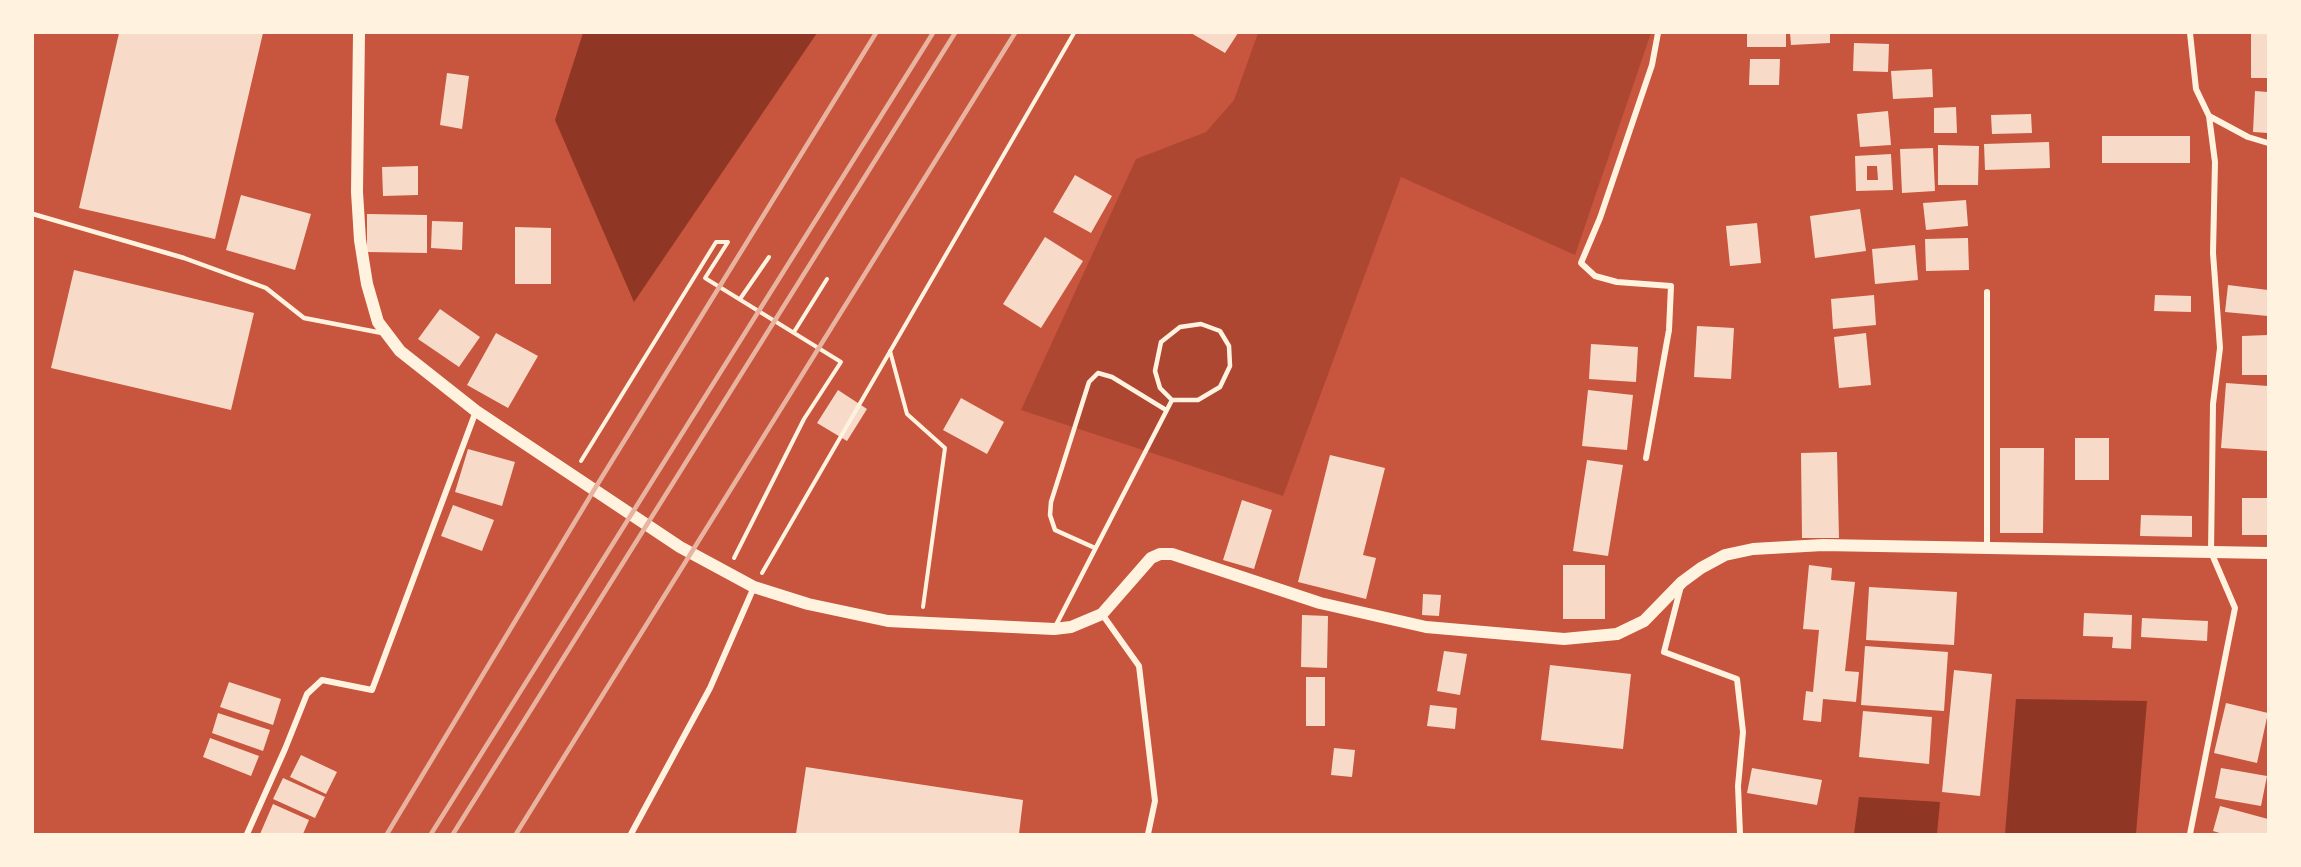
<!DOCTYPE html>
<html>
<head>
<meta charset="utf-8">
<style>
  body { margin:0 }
  #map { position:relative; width:2301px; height:867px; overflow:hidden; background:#c8553d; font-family:"Noto Sans",sans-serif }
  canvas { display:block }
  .frame { position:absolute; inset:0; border:34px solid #fff3e0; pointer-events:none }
</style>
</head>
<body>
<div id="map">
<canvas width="2301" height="867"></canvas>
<div class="frame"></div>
</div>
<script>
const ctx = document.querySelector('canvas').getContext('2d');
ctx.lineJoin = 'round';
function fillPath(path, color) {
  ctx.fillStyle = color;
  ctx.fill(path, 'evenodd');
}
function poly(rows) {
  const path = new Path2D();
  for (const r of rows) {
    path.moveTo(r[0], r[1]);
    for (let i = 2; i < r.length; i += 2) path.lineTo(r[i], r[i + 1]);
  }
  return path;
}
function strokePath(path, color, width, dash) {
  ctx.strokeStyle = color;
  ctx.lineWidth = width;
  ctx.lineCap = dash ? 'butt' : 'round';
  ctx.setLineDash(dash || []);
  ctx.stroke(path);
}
fillPath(poly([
  [1258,33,1651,33,1575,255,1401,177,1283,496,1021,410,1136,159,1206,132,1234,100]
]), '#ae4732');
fillPath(poly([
  [583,33,817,33,634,302,555,120],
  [2016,699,2147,701,2136,834,2005,834],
  [1859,797,1940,802,1937,834,1854,834]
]), '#8f3625');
fillPath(poly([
  [119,33,263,33,215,239,79,208],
  [1191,33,1238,33,1225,53],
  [1747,33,1786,33,1786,47,1747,47],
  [1790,33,1830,33,1830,43,1791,45],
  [2251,33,2268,33,2268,78,2251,78],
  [1854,43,1889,44,1888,72,1853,71],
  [1750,59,1780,59,1779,85,1749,85],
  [1932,69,1933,97,1893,99,1891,71],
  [447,73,469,76,462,129,440,125],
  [2255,91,2268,92,2268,133,2253,132],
  [1956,107,1957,133,1934,133,1934,108],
  [1888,111,1891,145,1860,147,1857,114],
  [2031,114,2032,133,1992,134,1991,115],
  [2102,136,2190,136,2190,163,2102,163],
  [2049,142,2050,168,1985,170,1984,144],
  [1938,145,1979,146,1978,185,1938,185],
  [1933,148,1935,191,1902,193,1900,149],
  [1891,154,1893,190,1856,191,1855,156],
  [1867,166,1877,166,1878,180,1867,180],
  [418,166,418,195,383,196,382,167],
  [1075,175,1112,196,1091,233,1053,212],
  [241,195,311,214,295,270,226,250],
  [1966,200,1968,226,1926,230,1923,203],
  [1860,209,1866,251,1815,258,1810,216],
  [367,214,427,215,427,253,367,252],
  [432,221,463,222,462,250,431,248],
  [1757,223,1761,263,1730,266,1726,226],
  [515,227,551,228,551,284,515,284],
  [1045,237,1083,261,1041,328,1003,304],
  [1968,238,1969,270,1926,271,1925,239],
  [1915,245,1918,280,1875,284,1872,249],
  [74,270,254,313,231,410,51,368],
  [2228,285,2268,290,2268,316,2225,312],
  [1874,295,1876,325,1833,329,1831,299],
  [2155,295,2191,296,2191,312,2154,311],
  [440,309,480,337,459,367,418,339],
  [1697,326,1734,328,1731,379,1694,377],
  [496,333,538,356,508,408,467,385],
  [1866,333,1871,385,1839,388,1834,337],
  [2268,335,2268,375,2242,375,2242,336],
  [1591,344,1638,347,1636,382,1589,379],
  [2226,383,2268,386,2268,451,2221,448],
  [838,390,867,409,847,441,817,423],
  [1588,390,1633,395,1627,450,1582,446],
  [961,398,1004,422,987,454,943,430],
  [2075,438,2109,438,2109,480,2075,480],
  [2000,448,2044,448,2043,533,2000,533],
  [468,449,515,462,502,506,455,492],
  [1837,452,1839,538,1802,538,1801,453],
  [1330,455,1385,468,1363,555,1376,558,1366,599,1298,582],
  [1587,460,1623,465,1608,556,1573,551],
  [2242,498,2268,498,2268,535,2242,535],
  [1242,500,1272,510,1254,569,1223,560],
  [453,505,494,520,482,551,441,536],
  [2141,515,2192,516,2192,537,2140,536],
  [1563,565,1605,565,1605,619,1563,619],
  [1809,565,1832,568,1831,580,1855,582,1845,671,1859,672,1856,702,1823,699,1821,722,1803,720,1806,691,1813,692,1819,630,1803,629],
  [1869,587,1957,592,1954,645,1866,640],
  [1423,594,1441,595,1439,616,1422,615],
  [2084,613,2132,615,2131,649,2112,648,2113,637,2083,636],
  [1302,615,1328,616,1327,668,1301,667],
  [2142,618,2208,621,2207,641,2141,637],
  [1865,646,1948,652,1944,711,1861,705],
  [1444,651,1467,654,1460,695,1437,691],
  [1550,665,1631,674,1623,749,1541,740],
  [1954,670,1992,674,1980,796,1942,792],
  [1306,677,1325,677,1325,726,1306,726],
  [229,682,281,699,273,725,220,707],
  [2226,703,2268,713,2257,763,2214,753],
  [1430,705,1457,708,1455,729,1427,726],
  [1863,711,1932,717,1929,764,1859,757],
  [218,713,270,730,263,751,212,733],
  [210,738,259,756,251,776,203,757],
  [1334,748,1355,750,1352,777,1331,775],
  [301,755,337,772,326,794,290,777],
  [806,767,1023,800,1019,834,796,834],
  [1752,768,1822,780,1817,805,1747,793],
  [2221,768,2267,776,2261,806,2215,798],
  [283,778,325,797,315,818,273,799],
  [273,804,309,820,303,834,260,834],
  [2220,806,2268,819,2268,834,2223,834,2213,831]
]), '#f7dbc8');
strokePath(poly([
  [728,242,705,278,841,362,804,419,734,558],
  [740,299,769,257],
  [794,332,827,279],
  [890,351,907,414,945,448,923,607],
  [581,461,716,242,727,242],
  [762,573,1074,33]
]), '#fff3e0', 4);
strokePath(poly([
  [33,214,184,258,266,288,304,318,382,333],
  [1095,548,1055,530,1050,515,1051,502,1089,382,1098,373,1112,377,1166,410],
  [1055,627,1172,400,1160,388,1155,371,1161,342,1180,327,1201,324,1220,331,1229,346,1230,366,1220,387,1198,400,1172,400]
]), '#fff3e0', 4.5);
strokePath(poly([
  [2190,33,2196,89,2209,116],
  [1987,292,1987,548],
  [1646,458,1669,330,1671,286,1617,282,1595,276,1581,263,1600,218,1652,65,1658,33],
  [1681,586,1664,652,1737,679,1743,732,1738,786,1740,834],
  [1102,614,1139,666,1155,801,1148,834],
  [247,834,285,749,307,694,322,680,372,690,476,411],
  [631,834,710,688,754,587],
  [2190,834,2235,608,2211,552,2213,404,2220,348,2213,253,2215,162,2209,116,2248,137,2268,143]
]), '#fff3e0', 6);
strokePath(poly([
  [359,33,357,192,360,240,367,284,378,322,400,351,476,411,680,547,754,587,808,604,888,621,1054,629,1071,627,1102,614,1151,558,1160,554,1172,554,1320,603,1426,627,1564,639,1617,634,1644,621,1682,582,1701,568,1725,555,1753,549,1823,545,2268,553]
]), '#fff3e0', 12);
strokePath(poly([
  [387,834,594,490,876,33],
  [431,834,933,33],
  [453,834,955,33],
  [516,834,1015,33]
]), '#e9b49f', 4.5);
</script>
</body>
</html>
